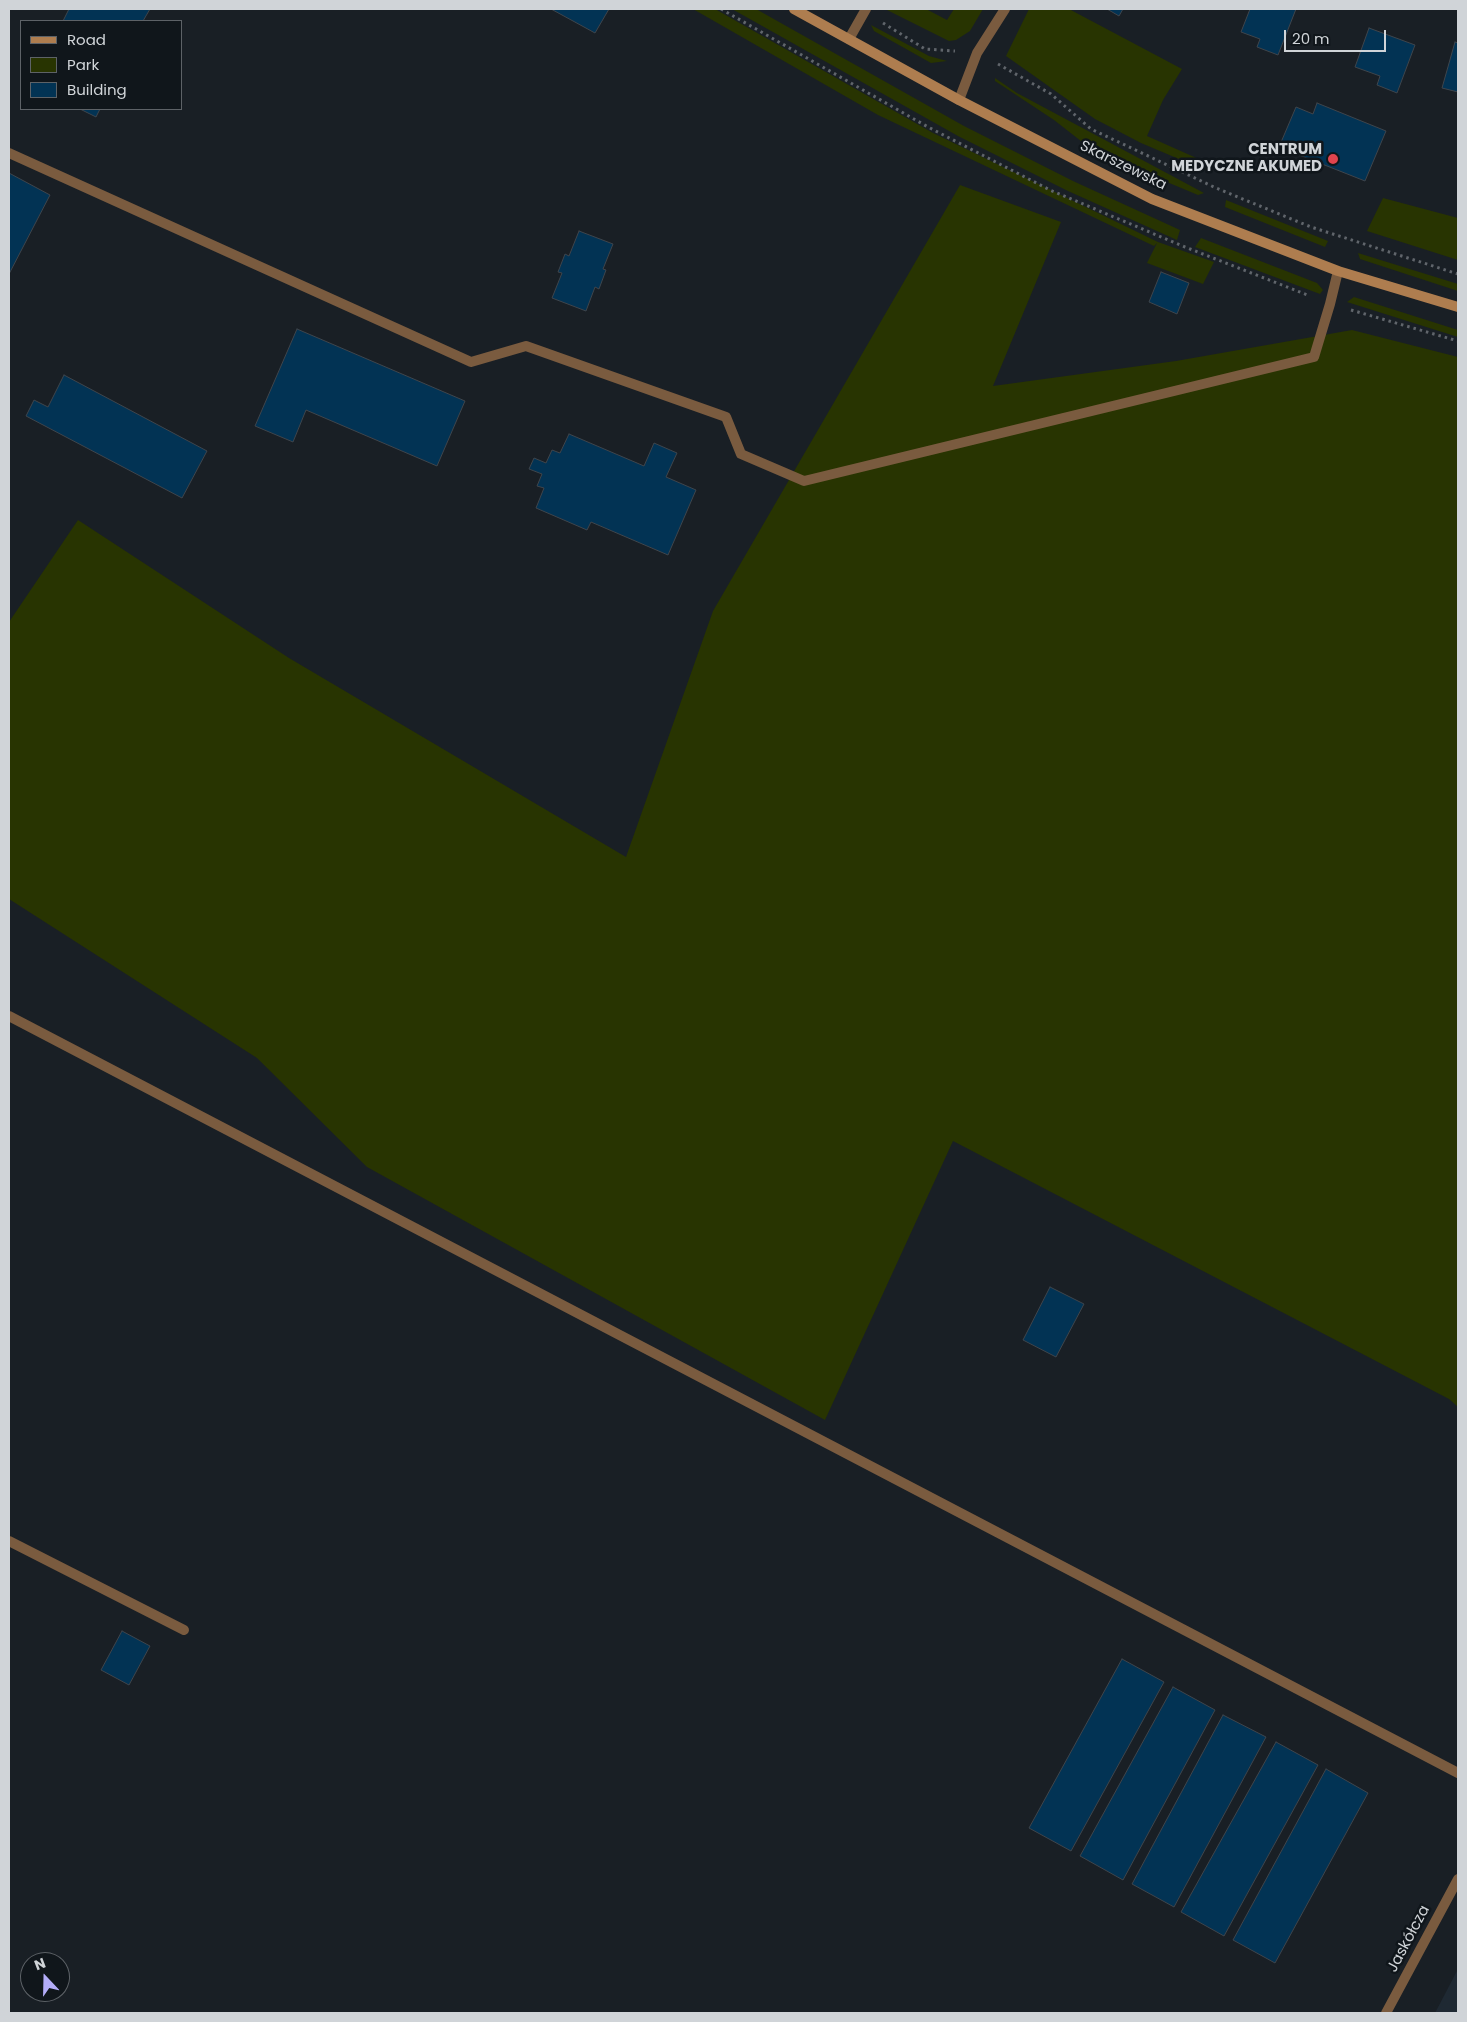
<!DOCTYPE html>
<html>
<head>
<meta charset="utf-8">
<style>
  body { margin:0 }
  #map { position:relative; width:1467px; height:2022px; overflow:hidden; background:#191f25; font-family:Poppins,sans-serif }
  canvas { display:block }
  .frame { position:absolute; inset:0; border:10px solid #d0d4d8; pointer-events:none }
  .legend { position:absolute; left:20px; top:20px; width:162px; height:90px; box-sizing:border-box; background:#10161b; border:1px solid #5d6267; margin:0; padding:6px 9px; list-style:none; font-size:15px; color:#d0d4d8 }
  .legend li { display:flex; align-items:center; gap:10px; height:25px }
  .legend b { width:25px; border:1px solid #5d6267 }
  .north { position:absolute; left:20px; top:1952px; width:50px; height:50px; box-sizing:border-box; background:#10161b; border:1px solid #5d6267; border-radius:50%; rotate:339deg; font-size:14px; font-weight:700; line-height:20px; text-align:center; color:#d0d4d8 }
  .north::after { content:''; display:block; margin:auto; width:18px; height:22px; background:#b3adf9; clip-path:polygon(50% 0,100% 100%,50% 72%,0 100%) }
  .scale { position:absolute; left:1284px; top:30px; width:102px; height:22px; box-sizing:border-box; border:2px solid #d0d4d8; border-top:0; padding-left:6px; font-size:15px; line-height:18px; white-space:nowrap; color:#d0d4d8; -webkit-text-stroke:4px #10161b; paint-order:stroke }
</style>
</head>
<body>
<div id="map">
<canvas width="1467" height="2022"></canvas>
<div class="frame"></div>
<ul class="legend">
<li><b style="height:6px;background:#ae7d4f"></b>Road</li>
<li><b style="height:14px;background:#283401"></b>Park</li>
<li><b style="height:14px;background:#023354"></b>Building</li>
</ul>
<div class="north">N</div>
<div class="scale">20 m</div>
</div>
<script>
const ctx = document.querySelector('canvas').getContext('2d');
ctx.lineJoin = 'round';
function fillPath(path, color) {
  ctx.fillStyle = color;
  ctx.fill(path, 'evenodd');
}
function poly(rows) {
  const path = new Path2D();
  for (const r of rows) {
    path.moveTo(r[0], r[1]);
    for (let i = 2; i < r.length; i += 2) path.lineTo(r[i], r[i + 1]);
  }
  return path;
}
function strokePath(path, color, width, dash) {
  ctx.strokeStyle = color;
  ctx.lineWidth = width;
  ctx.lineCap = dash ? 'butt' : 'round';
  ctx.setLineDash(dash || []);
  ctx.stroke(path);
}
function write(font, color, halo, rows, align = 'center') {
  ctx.font = font + ' Poppins,sans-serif';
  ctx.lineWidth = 5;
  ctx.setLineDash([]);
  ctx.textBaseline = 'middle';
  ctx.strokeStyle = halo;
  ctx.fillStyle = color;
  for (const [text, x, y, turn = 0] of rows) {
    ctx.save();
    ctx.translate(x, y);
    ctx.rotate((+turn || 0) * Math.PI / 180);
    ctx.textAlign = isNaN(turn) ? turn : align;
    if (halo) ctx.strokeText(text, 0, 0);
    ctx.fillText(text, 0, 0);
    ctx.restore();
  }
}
fillPath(poly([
  [1458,1969,1458,2013,1435,2013]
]), '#1f2933');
fillPath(poly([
  [693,9,715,9,933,133,1158,242,1214,262,1203,284,1147,263,1157,243,1154,246,878,115],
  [732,9,756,9,964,126,1073,181,1180,230,1177,240,1068,191,958,136],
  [885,9,926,9,947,20,954,9,983,9,970,31,956,40,949,41],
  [1029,9,1069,9,1182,69,1163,100,1147,136,1210,164,1205,170,1141,143,1095,119,1006,56],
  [871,25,929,56,947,61,931,63,874,31],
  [995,78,1017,93,1204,193,1198,195,1095,152,1054,120,995,81],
  [960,185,1061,222,993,386,1176,361,1352,330,1458,357,1458,1407,1449,1399,953,1141,825,1420,367,1167,257,1058,9,899,9,622,78,520,289,658,626,857,713,611],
  [1383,198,1458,218,1458,260,1367,231],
  [1226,200,1328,241,1325,247,1225,207],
  [1201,238,1317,283,1323,290,1320,294,1195,247],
  [1358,253,1458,284,1458,291,1360,259],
  [1354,297,1458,330,1458,337,1347,302]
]), '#283401');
const building = poly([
  [69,9,150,9,143,21,63,21,69,9],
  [551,9,609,9,595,33,551,9],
  [1107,9,1123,9,1119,16,1107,9],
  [1250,9,1296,9,1278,55,1257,47,1260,39,1241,32,1250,9],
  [1369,28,1415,45,1397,93,1377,85,1380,76,1355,67,1369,28],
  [1455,42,1458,43,1458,92,1442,88,1455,42],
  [1317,103,1386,131,1365,181,1279,147,1296,107,1313,114,1317,103],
  [80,109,100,109,96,117,80,109],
  [9,173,50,195,9,274,9,173],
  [579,231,613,244,603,269,606,270,599,289,595,287,586,311,552,298,562,273,558,272,565,254,569,256,579,231],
  [1161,272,1189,283,1177,314,1149,302,1161,272],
  [297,329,465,401,437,466,306,410,293,442,255,426,297,329],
  [64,375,207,451,182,498,26,416,34,400,48,407,64,375],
  [569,434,644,466,654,443,677,453,666,477,696,490,668,555,591,522,587,530,536,508,544,488,537,486,542,474,529,469,534,458,546,463,552,450,560,453,569,434],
  [1050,1287,1084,1304,1056,1357,1023,1340,1050,1287],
  [122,1631,150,1646,129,1685,101,1670,122,1631],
  [1122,1659,1164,1682,1071,1851,1029,1828,1122,1659],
  [1173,1687,1215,1710,1123,1880,1080,1856,1173,1687],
  [1223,1715,1266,1737,1174,1907,1132,1884,1223,1715],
  [1276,1742,1318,1765,1224,1936,1181,1912,1276,1742],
  [1326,1769,1368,1793,1275,1963,1233,1940,1326,1769]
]);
fillPath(building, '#023354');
strokePath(building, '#3f454c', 1);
strokePath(poly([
  [721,9,928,127,1050,190,1185,247,1310,296],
  [883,23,925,49,955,51],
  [998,64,1051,94,1091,129,1216,188,1311,227,1458,274],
  [1351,310,1458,341]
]), '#60656b', 3, [2.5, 4]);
strokePath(poly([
  [849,39,866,9],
  [9,153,471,362,526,346,726,417,741,454,804,481,1314,357,1330,304,1338,271],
  [9,1016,1458,1773],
  [9,1541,184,1630]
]), '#7a5b3f', 10);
strokePath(poly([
  [959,100,977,53,1005,9],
  [1386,2013,1458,1879]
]), '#7a5b3f', 10);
strokePath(poly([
  [794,9,959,100,1152,199,1338,271,1458,307]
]), '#ae7d4f', 10);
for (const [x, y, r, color] of [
  [1333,159,6,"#e0444e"]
]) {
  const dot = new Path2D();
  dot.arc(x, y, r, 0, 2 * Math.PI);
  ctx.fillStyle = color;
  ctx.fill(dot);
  strokePath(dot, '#10161b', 2);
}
write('bold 15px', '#d0d4d8', '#10161b', [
  ["CENTRUM",1322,150],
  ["MEDYCZNE AKUMED",1322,167]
], 'right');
write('15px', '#d0d4d8', '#10161b', [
  ["Skarszewska",1123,166,26],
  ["Jaskółcza",1409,1939,-62]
]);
</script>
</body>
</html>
